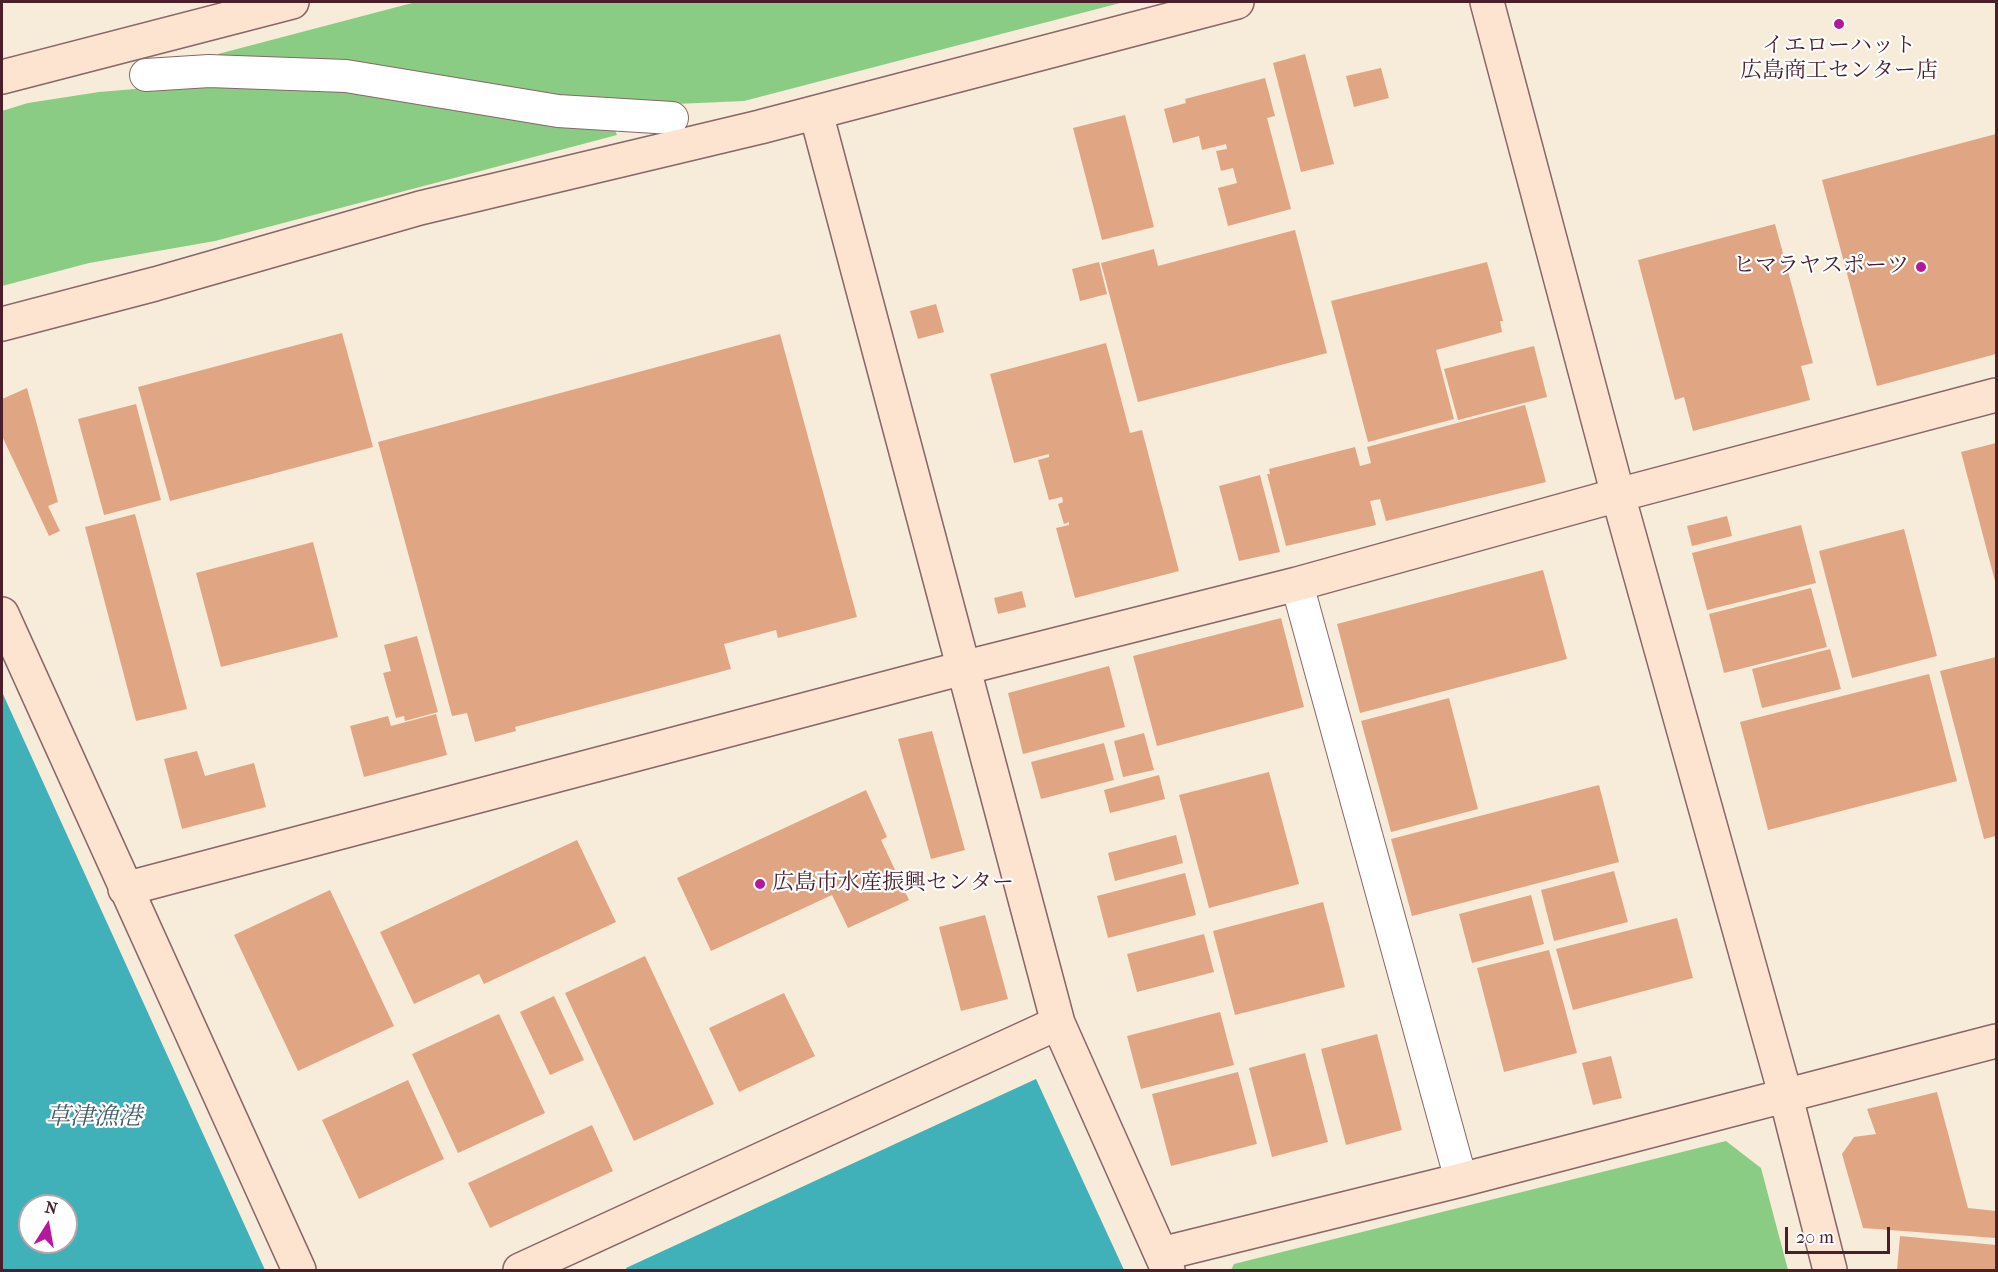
<!DOCTYPE html>
<html>
<head>
<meta charset="utf-8">
<style>
  body { margin:0 }
  #map { position:relative; width:1998px; height:1272px; overflow:hidden; background:#f7ebd9; font-family:"IM FELL French Canon",serif }
  canvas { display:block }
  .frame { position:absolute; inset:0; border:3px solid #4a1f2b; pointer-events:none }
  .north { position:absolute; left:18px; top:1194px; width:60px; height:60px; box-sizing:border-box; background:#fff; border:2px solid #b7a5aa; border-radius:50%; rotate:11deg; font-size:16px; font-weight:700; line-height:24px; text-align:center; color:#4a1f2b }
  .north::after { content:''; display:block; margin:auto; width:21px; height:27px; background:#b5179e; clip-path:polygon(50% 0,100% 100%,50% 72%,0 100%) }
  .scale { position:absolute; left:1785px; top:1227px; width:105px; height:27px; box-sizing:border-box; border:3px solid #4a1f2b; border-top:0; padding-left:8px; font-size:18px; line-height:21px; white-space:nowrap; color:#4a1f2b; -webkit-text-stroke:4px #fff; paint-order:stroke }
</style>
</head>
<body>
<div id="map">
<canvas width="1998" height="1272"></canvas>
<div class="frame"></div>
<div class="north">N</div>
<div class="scale">20 m</div>
</div>
<script>
const ctx = document.querySelector('canvas').getContext('2d');
ctx.lineJoin = 'round';
function fillPath(path, color) {
  ctx.fillStyle = color;
  ctx.fill(path, 'evenodd');
}
function poly(rows) {
  const path = new Path2D();
  for (const r of rows) {
    path.moveTo(r[0], r[1]);
    for (let i = 2; i < r.length; i += 2) path.lineTo(r[i], r[i + 1]);
  }
  return path;
}
function strokePath(path, color, width, dash) {
  ctx.strokeStyle = color;
  ctx.lineWidth = width;
  ctx.lineCap = dash ? 'butt' : 'round';
  ctx.setLineDash(dash || []);
  ctx.stroke(path);
}
function write(font, color, halo, rows, align = 'center') {
  ctx.font = font + ' "IM FELL French Canon","Noto Serif JP",serif';
  ctx.lineWidth = 4.5;
  ctx.setLineDash([]);
  ctx.textBaseline = 'middle';
  ctx.strokeStyle = halo;
  ctx.fillStyle = color;
  for (const [text, x, y, turn = 0] of rows) {
    ctx.save();
    ctx.translate(x, y);
    ctx.rotate((+turn || 0) * Math.PI / 180);
    ctx.textAlign = isNaN(turn) ? turn : align;
    if (halo) ctx.strokeText(text, 0, 0);
    ctx.fillText(text, 0, 0);
    ctx.restore();
  }
}
fillPath(poly([
  [416,2,1124,2,744,101,675,104,607,101,220,57,218,54],
  [196,84,337,87,614,128,617,135,215,241,89,263,2,286,2,111,28,103,99,92],
  [1726,1141,1761,1168,1788,1270,1231,1270,1234,1264]
]), '#8acc84');
fillPath(poly([
  [2,692,265,1270,2,1270],
  [30,1206,66,1206,66,1242,30,1242],
  [1036,1079,1124,1270,627,1270,626,1268]
]), '#40b0b9');
fillPath(poly([
  [1305,54,1334,164,1301,172,1273,63],
  [1381,68,1389,98,1354,107,1346,76],
  [1265,78,1275,116,1267,118,1291,209,1228,226,1218,188,1237,183,1233,168,1221,171,1216,151,1227,149,1226,144,1202,150,1199,136,1173,143,1164,109,1186,103,1185,99],
  [1125,115,1154,227,1102,240,1073,128],
  [1996,134,1996,354,1877,386,1822,180],
  [1775,224,1813,363,1801,366,1810,400,1693,431,1684,397,1675,400,1638,260],
  [1295,230,1327,353,1138,402,1101,263,1154,249,1158,266],
  [1099,262,1107,294,1080,301,1072,269],
  [1487,262,1503,321,1500,321,1502,332,1436,350,1454,419,1368,442,1331,301],
  [936,304,944,332,918,339,910,311],
  [342,333,373,447,170,501,138,387],
  [780,334,857,617,778,638,776,630,724,644,731,669,515,727,516,731,475,742,467,713,452,716,378,442],
  [1106,343,1130,433,1142,430,1179,571,1075,598,1056,528,1069,525,1069,522,1064,524,1058,504,1063,502,1062,497,1049,500,1038,460,1049,457,1049,454,1014,463,990,374],
  [1534,346,1547,397,1458,420,1444,369],
  [27,388,58,502,48,506,60,531,49,536,2,436,2,399],
  [136,404,161,500,104,515,78,419],
  [1525,405,1546,482,1386,521,1380,499,1370,501,1376,525,1286,546,1267,474,1270,474,1269,469,1355,447,1360,466,1371,463,1367,447],
  [1996,443,1996,585,1961,452],
  [1260,475,1280,552,1239,561,1219,486],
  [135,514,187,709,136,721,85,527],
  [1727,516,1732,536,1692,546,1687,526],
  [1801,525,1816,583,1707,610,1692,553],
  [1904,529,1937,656,1852,678,1819,551],
  [313,542,338,637,221,667,196,573],
  [1543,570,1567,659,1360,713,1337,624],
  [1811,588,1827,647,1724,673,1709,614],
  [1022,591,1026,607,998,614,994,598],
  [1281,618,1304,707,1157,746,1133,656],
  [417,636,438,712,405,721,404,716,396,718,383,673,391,671,384,645],
  [1830,649,1841,689,1762,708,1752,669],
  [1996,657,1996,836,1984,839,1940,671],
  [1109,666,1125,727,1023,754,1008,693],
  [1929,674,1957,781,1768,830,1740,722],
  [1449,698,1478,809,1391,832,1361,721],
  [436,714,447,755,364,777,350,726,388,716,391,726],
  [932,731,965,850,931,859,898,739],
  [1144,733,1154,770,1123,777,1114,741],
  [1104,743,1114,780,1041,799,1031,762],
  [197,751,205,776,254,763,266,807,182,829,164,759],
  [1269,772,1299,884,1209,908,1179,795],
  [1159,775,1165,799,1110,813,1104,790],
  [1599,785,1619,862,1412,916,1391,839],
  [866,790,887,837,881,840,909,900,848,928,832,895,711,951,677,878],
  [1176,835,1183,863,1115,881,1108,853],
  [577,840,616,922,484,984,479,974,414,1004,380,932],
  [1614,871,1628,922,1554,941,1541,890],
  [1185,873,1196,915,1108,938,1097,896],
  [330,890,394,1026,298,1071,234,935],
  [1531,895,1544,944,1472,963,1459,914],
  [1323,902,1345,987,1235,1015,1213,931],
  [985,915,1008,999,961,1011,939,927],
  [1677,918,1693,978,1573,1010,1556,949],
  [1204,934,1214,972,1137,992,1127,954],
  [1549,950,1577,1053,1504,1072,1477,968],
  [645,956,714,1104,634,1141,565,993],
  [784,993,815,1056,739,1092,709,1028],
  [554,996,584,1060,550,1075,520,1012],
  [1220,1012,1234,1065,1141,1089,1127,1036],
  [499,1014,545,1113,458,1153,412,1054],
  [1377,1034,1402,1130,1346,1145,1321,1049],
  [1305,1053,1328,1142,1272,1157,1249,1068],
  [1611,1056,1622,1098,1593,1105,1582,1063],
  [1238,1072,1257,1144,1171,1166,1152,1094],
  [408,1080,444,1159,359,1199,322,1120],
  [1937,1092,1968,1208,1996,1211,1996,1238,1863,1228,1842,1154,1854,1137,1876,1134,1867,1109],
  [592,1125,613,1171,490,1228,468,1183],
  [1900,1236,1996,1245,1996,1270,1897,1270]
]), '#e0a684');
const street = poly([
  [146,75,209,71,346,76,558,111,672,118],
  [1297,584,1461,1180]
]);
const secondary = poly([
  [1487,2,1618,495,1786,1097,1830,1270],
  [2,77,292,2],
  [816,113,1058,1023,1168,1270],
  [2,324,155,284,420,208,760,127,1237,2],
  [2,614,299,1270],
  [125,889,963,668,1297,584,1618,495,1996,395],
  [1161,1254,1461,1180,1996,1041],
  [520,1270,1058,1023]
]);
strokePath(street, '#876668', 34);
strokePath(secondary, '#876668', 36);
strokePath(street, '#fff', 32);
strokePath(secondary, '#fde4d1', 33);
for (const [x, y, r, color] of [
  [1839,24,6,"#b5179e"],
  [1921,267,6,"#b5179e"],
  [760,884,6,"#b5179e"]
]) {
  const dot = new Path2D();
  dot.arc(x, y, r, 0, 2 * Math.PI);
  ctx.fillStyle = color;
  ctx.fill(dot);
  strokePath(dot, '#fff', 2);
}
write('22px', '#4a1f2b', '#fff', [
  ["イエローハット",1839,47],
  ["広島商工センター店",1839,72],
  ["ヒマラヤスポーツ",1909,267,"right"],
  ["広島市水産振興センター",772,884,"left"]
]);
write('italic 24px', '#46606b', '#fff', [
  ["草津漁港",94,1118]
]);
</script>
</body>
</html>
